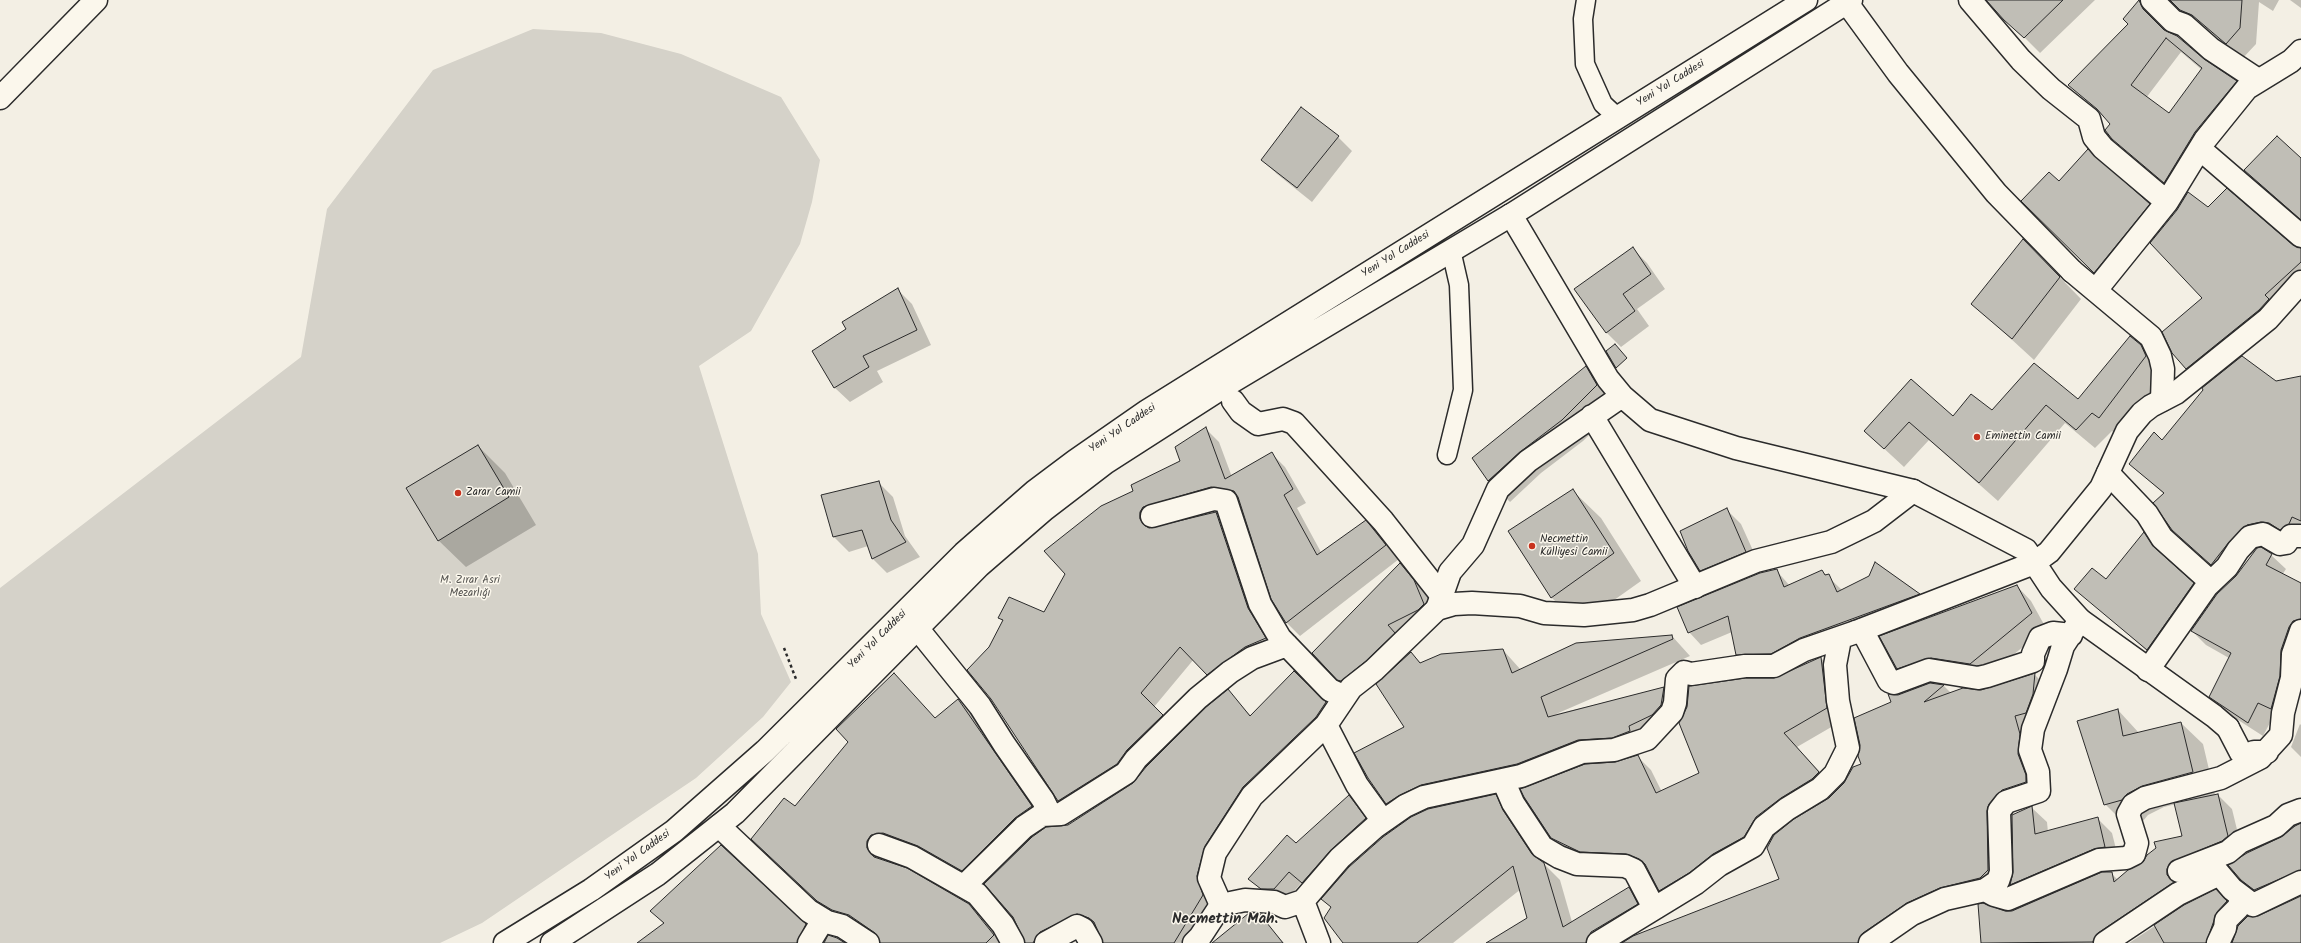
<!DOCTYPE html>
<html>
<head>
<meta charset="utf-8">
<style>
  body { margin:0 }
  canvas { display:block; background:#f3efe4 }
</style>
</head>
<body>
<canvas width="2301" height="943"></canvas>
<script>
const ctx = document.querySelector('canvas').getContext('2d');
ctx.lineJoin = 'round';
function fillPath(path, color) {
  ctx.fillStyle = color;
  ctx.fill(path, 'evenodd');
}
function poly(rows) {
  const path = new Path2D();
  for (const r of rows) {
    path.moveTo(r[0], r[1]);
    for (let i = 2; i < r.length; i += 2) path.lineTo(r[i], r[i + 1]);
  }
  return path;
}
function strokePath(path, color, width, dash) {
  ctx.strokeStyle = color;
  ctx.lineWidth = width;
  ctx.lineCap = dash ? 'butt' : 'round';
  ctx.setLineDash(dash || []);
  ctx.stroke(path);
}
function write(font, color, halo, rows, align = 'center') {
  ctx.font = font + ' Kalam,sans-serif';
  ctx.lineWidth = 3;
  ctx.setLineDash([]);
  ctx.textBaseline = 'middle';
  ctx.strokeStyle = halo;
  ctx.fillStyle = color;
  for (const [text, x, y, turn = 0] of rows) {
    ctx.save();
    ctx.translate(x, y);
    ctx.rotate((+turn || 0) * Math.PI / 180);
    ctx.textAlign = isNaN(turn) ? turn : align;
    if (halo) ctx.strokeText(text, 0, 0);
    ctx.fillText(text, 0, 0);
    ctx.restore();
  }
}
fillPath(poly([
  [533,29,601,33,681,54,781,97,820,160,812,202,800,244,751,331,699,366,758,554,761,614,791,682,763,717,696,778,482,923,440,943,0,943,0,588,301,357,327,209,433,70]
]), '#d5d2c9');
fillPath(poly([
  [1994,0,2095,0,2040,53,1995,8],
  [2140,0,2154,15,2158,25,2164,31,2234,80,2248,95,2179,197,2113,139,2111,124,2069,85,2130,24,2124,19],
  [2181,52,2202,70,2169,115,2146,98],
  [2158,0,2279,0,2273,11,2259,2,2256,44,2242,59,2209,31,2197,26,2178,6,2171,3,2163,5],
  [2290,0,2301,0,2301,8],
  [1338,137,1352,151,1312,202,1277,174,1262,160],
  [2301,159,2301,220,2245,170],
  [2059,183,2149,204,2164,219,2109,287,2023,201],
  [2209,209,2293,247,2301,248,2301,287,2200,382,2187,368,2204,298],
  [1633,249,1647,263,1665,289,1637,309,1649,326,1621,347,1606,332],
  [2045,262,2081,299,2034,360,1973,304],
  [898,290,912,304,931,345,877,371,883,382,850,402,835,388,813,351,848,330],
  [2140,346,2160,365,2165,376,2118,437,2112,431,2095,448,2065,423,1998,501,1929,440,1904,467,1865,431,1911,380,1953,417,2078,401],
  [1586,368,1607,389,1618,407,1583,441,1541,473,1510,502,1489,481,1473,459],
  [2301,377,2301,540,2255,543,2226,579,2172,529,2164,494,2130,464,2163,441,2276,382],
  [1206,429,1219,442,1232,477,1272,454,1285,467,1306,503,1297,508,1322,554,1365,522,1399,559,1300,636,1286,622,1241,503,1225,500,1153,526,1153,528,1216,513,1230,527,1278,652,1221,687,1194,659,1154,707,1176,729,1072,814,1058,801,1003,622,1000,618,1045,613,1135,491,1181,461],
  [478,446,505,473,536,525,466,567,438,540],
  [878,482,893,497,905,536,920,557,887,573,873,559,868,546,849,552,834,537,823,496],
  [1573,491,1601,518,1641,581,1579,625,1551,597],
  [1726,509,1741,524,1760,566,1715,585,1701,570],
  [2144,534,2158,548,2166,559,2208,599,2162,664,2076,589,2107,580],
  [2271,555,2286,569,2282,575,2301,585,2301,648,2273,717,2263,736,2224,711,2210,697,2229,658,2206,645,2192,631],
  [1876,563,1920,594,1932,606,1749,667,1737,654,1732,632,1701,645,1689,632,1776,570,1790,586,1822,571,1842,590,1870,576],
  [1400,564,1428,596,1438,619,1356,695,1313,653],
  [2017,586,2031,601,2046,628,1985,678,1946,672,1912,683,1897,668],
  [1672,636,1690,656,1556,714,1664,688,1680,705,1678,723,1669,732,1645,744,1439,802,1404,820,1387,803,1406,728,1411,653,1421,663,1503,650,1521,670],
  [1821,658,1835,672,1840,722,1797,747,1833,786,1674,904,1660,890,1650,870,1566,851,1552,837,1615,763,1637,756,1651,770,1662,792,1701,773,1775,679],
  [1294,672,1340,717,1257,801,1219,861,1217,910,1197,943,1104,943,1097,929,1086,929,1060,943,1025,943,1068,826,1133,784,1228,691,1251,716],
  [894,674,936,719,958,700,973,715,1046,822,1030,833,977,885,882,855,881,860,968,905,1003,943,881,943,880,940,833,916,767,854,796,807,849,742],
  [2035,675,2051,691,2034,771,2018,806,2005,820,2003,889,1956,903,1923,919,1887,943,1624,943,1781,880,1829,799,1862,764,1892,702,1898,696,1930,684,1944,686,1951,693,1981,691],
  [2118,710,2139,733,2181,723,2203,744,2215,795,2218,795,2232,809,2242,850,2118,943,1982,943,1979,905,2004,912,2013,912,2111,873,2118,880,2183,837,2176,804,2164,807,2148,815,2143,821,2126,825,2105,804],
  [2226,838,2227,840,2170,864,2170,862],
  [2300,724,2301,725,2301,757,2291,747],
  [1495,795,1512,812,1518,827,1542,862,1560,880,1572,922,1629,888,1645,905,1616,943,1488,943,1528,918,1521,889,1453,943,1377,943,1339,915,1322,899],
  [1349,797,1361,809,1377,831,1315,894,1301,883,1286,901,1262,891,1250,879,1296,844],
  [2032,808,2047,822,2048,832,2097,818,2112,833,2119,861,2026,899,2011,884,2014,872,2013,815],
  [2301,824,2301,890,2256,894,2241,879,2282,838],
  [2216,891,2241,916,2225,943,2129,943,2185,906],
  [652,911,805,925,820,939,818,943,639,943,664,924],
  [1258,914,1284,943,1213,943]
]), '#0003');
const building = poly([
  [1986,0,2063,0,2024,38,2004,20,1986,0],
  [2139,0,2143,9,2164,30,2177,36,2204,59,2237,81,2195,132,2164,183,2112,139,2105,130,2110,124,2097,109,2068,85,2128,24,2123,19,2139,0],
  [2166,38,2202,68,2169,113,2131,85,2166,38],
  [2170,0,2242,0,2240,28,2226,44,2192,15,2180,10,2170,0],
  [1301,107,1339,136,1297,188,1261,160,1301,107],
  [2277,136,2301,158,2301,220,2244,170,2277,136],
  [2088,149,2150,204,2094,273,2021,201,2049,172,2059,181,2088,149],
  [2227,188,2293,245,2301,248,2301,262,2265,295,2269,299,2259,310,2186,369,2172,353,2162,332,2202,298,2150,243,2177,210,2188,192,2208,207,2227,188],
  [2023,239,2060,277,2012,339,1971,304,2023,239],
  [1633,247,1651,274,1623,294,1635,311,1606,333,1574,289,1633,247],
  [898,288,917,330,863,356,869,367,834,388,812,351,846,329,842,322,898,288],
  [2130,336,2141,345,2146,356,2099,418,2092,413,2076,430,2046,405,1979,483,1909,422,1884,449,1864,431,1911,379,1953,416,1971,394,1992,410,2034,363,2078,399,2130,336],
  [1615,344,1627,358,1616,368,1606,351,1615,344],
  [2242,356,2276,381,2301,376,2301,521,2292,517,2289,524,2280,530,2269,523,2261,522,2247,525,2229,542,2211,565,2172,530,2153,503,2164,493,2129,464,2154,432,2162,440,2203,390,2202,388,2242,356],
  [1586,366,1597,385,1562,420,1520,452,1488,481,1472,458,1586,366],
  [1206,427,1225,479,1272,452,1293,489,1284,495,1317,555,1366,520,1386,545,1286,623,1271,599,1238,497,1234,491,1211,487,1143,507,1140,512,1140,519,1144,525,1149,528,1216,512,1248,608,1266,638,1245,647,1207,675,1180,647,1141,693,1163,715,1127,750,1117,764,1058,801,991,699,967,670,989,647,1003,620,998,618,1009,597,1044,612,1065,574,1044,551,1101,506,1133,491,1131,485,1180,461,1175,447,1206,427],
  [478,445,509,497,438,541,406,488,478,445],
  [879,481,891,520,906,542,872,559,862,530,833,537,821,495,879,481],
  [1573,489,1614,553,1551,598,1508,531,1573,489],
  [1727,508,1746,552,1700,571,1688,551,1680,531,1727,508],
  [2144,532,2154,547,2194,583,2147,650,2074,589,2092,568,2106,579,2144,532],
  [2261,547,2272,554,2266,565,2301,583,2301,619,2293,621,2289,627,2281,650,2280,676,2271,709,2258,703,2248,723,2209,697,2231,653,2191,631,2217,594,2236,576,2257,548,2261,547],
  [1875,562,1920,594,1800,638,1771,654,1736,655,1728,616,1688,633,1677,607,1760,573,1777,569,1784,587,1822,570,1825,575,1829,574,1837,592,1869,576,1875,562],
  [1400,563,1414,580,1424,604,1418,610,1388,625,1395,633,1366,661,1341,681,1337,680,1312,653,1400,563],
  [2017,585,2032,613,1970,664,1931,658,1897,669,1879,636,2017,585],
  [1672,635,1673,639,1541,697,1548,717,1664,687,1661,705,1652,715,1629,726,1630,731,1612,738,1578,740,1517,764,1421,785,1400,795,1386,804,1368,778,1354,753,1404,727,1376,684,1411,652,1420,663,1441,654,1503,649,1512,673,1576,643,1672,635],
  [1821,657,1827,708,1784,733,1819,772,1812,779,1781,798,1756,817,1744,837,1713,854,1689,873,1659,891,1645,864,1639,859,1626,854,1580,852,1551,838,1524,797,1520,789,1585,764,1615,762,1638,755,1656,793,1699,773,1679,723,1687,707,1689,686,1746,678,1774,678,1821,657],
  [1294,671,1326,702,1316,717,1243,787,1205,846,1197,876,1203,895,1174,943,1103,943,1094,922,1089,918,1077,914,1040,932,1033,943,1025,943,1013,917,984,884,1032,837,1046,827,1068,825,1133,783,1146,767,1206,707,1228,689,1250,716,1294,671],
  [894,673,935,718,958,699,1032,806,1015,818,962,871,918,846,883,833,871,835,867,841,867,848,874,857,907,868,969,904,994,935,986,943,880,943,875,933,849,915,832,910,817,901,751,839,784,798,795,806,848,742,836,729,894,673],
  [2035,673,2033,694,2026,713,2015,716,2020,734,2018,754,2026,775,2026,782,2002,790,1989,804,1987,811,1988,870,1980,878,1940,888,1907,903,1863,933,1858,943,1622,943,1633,936,1779,879,1767,848,1774,835,1794,819,1829,798,1844,783,1853,767,1861,764,1858,756,1860,745,1854,718,1891,702,1888,694,1898,695,1930,683,1944,685,1924,702,1963,688,1981,690,2035,673],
  [2118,709,2123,736,2181,722,2193,772,2142,786,2127,794,2122,800,2104,805,2077,721,2118,709],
  [1496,794,1503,810,1532,854,1544,863,1563,927,1629,887,1638,904,1591,932,1586,943,1486,943,1527,918,1513,866,1417,943,1343,943,1324,918,1331,907,1321,899,1349,867,1383,837,1411,817,1428,809,1496,794],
  [2218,794,2228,836,2222,841,2170,863,2167,869,2167,875,2174,882,2098,933,2093,942,1981,943,1978,904,1983,903,2005,911,2012,911,2102,872,2112,872,2114,882,2128,870,2143,862,2147,855,2156,848,2154,842,2182,836,2174,803,2218,794],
  [1349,795,1366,818,1331,850,1302,883,1289,872,1274,889,1261,889,1248,879,1287,835,1296,843,1349,795],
  [2032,806,2035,834,2098,817,2105,847,2094,849,2010,885,2013,872,2012,815,2032,806],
  [2301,823,2301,870,2254,890,2241,880,2228,865,2247,853,2281,837,2295,826,2301,823],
  [721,845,806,924,797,943,637,943,664,923,650,911,721,845],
  [2216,889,2227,901,2217,912,2206,943,2164,943,2154,925,2184,905,2216,889],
  [2301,896,2301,943,2232,943,2238,926,2248,916,2258,916,2301,896],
  [1249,913,1259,913,1283,943,1212,943,1249,913],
  [828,935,837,938,845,943,824,943,828,935]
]);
fillPath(building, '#c0beb6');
strokePath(building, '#2b2b2b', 1);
const service = poly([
  [1586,0,1583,19,1585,64,1603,104,1617,117],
  [1447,455,1463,390,1459,285,1451,250]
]);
const pedestrian = poly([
  [1970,0,2021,60,2051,89,2089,119,2094,137,2103,148,2167,202],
  [2152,0,2173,21,2184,25,2211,49,2258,80],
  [2200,149,2301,236],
  [2072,271,2151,337,2160,356,2163,369,2162,400],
  [2096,290,2167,202,2205,140,2247,88,2291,61,2301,51],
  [1233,401,1241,412,1258,424,1283,419,1294,423,1383,521,1442,596],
  [2108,473,2147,514,2162,538,2211,582],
  [1152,516,1214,499,1226,501,1260,604,1280,638,1330,690,1345,697],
  [917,628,980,706,1004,744,1043,800,1050,814],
  [1862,630,1889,681,1894,683,1929,670,1978,678,1987,676,2033,661,2033,654,2040,638,2053,633,2071,635],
  [1856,632,1804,650,1774,666,1745,666,1691,674,1684,672,1677,679,1675,703,1672,712,1647,739,1614,750,1582,752,1521,776,1424,797,1405,806,1375,827,1340,858,1303,901,1285,907,1274,902,1245,900,1221,905,1209,878,1215,853,1252,796,1326,725,1351,688,1374,670,1437,609,1454,604,1472,603,1520,606,1544,613,1584,615,1633,610,1650,605,1756,561,1831,542,1874,521,1913,491],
  [2148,670,2207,586,2227,567,2238,550,2250,537,2263,534,2280,544,2286,543,2291,536,2301,536],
  [1326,725,1357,785,1383,821],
  [2228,728,2241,753,2245,755,2254,752,2267,752],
  [1503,780,1513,803,1542,847,1559,857,1577,864,1625,866,1634,870,1654,908],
  [719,826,809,911,827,922,842,926,868,943],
  [879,845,912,857,977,894,1003,925,1013,943],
  [2210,863,2232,889,2253,905,2301,882],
  [2179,871,2228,852,2240,842,2276,826,2288,815,2301,810],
  [964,886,1024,827,1042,815,1061,814,1126,773,1136,759,1198,698,1230,672,1252,658,1287,645],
  [1985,890,1994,895,2008,899,2099,860,2126,858,2134,854,2137,843,2128,814,2133,805,2145,798,2221,778,2260,758,2281,735,2283,713,2292,678,2293,654,2301,631],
  [1303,901,1319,943],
  [809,943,823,920],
  [1046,943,1077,926,1083,929,1091,943],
  [1598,943,1696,883,1719,865,1753,846,1764,827,1787,809,1820,789,1835,774,1848,748,1838,701,1835,665,1840,639],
  [1870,943,1912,914,1945,899,1985,890,1998,881,2001,872,1999,811,2006,802,2039,791,2038,772,2030,750,2033,729,2056,669,2063,646,2080,620],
  [2105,943,2178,894,2219,874],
  [2218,943,2225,928,2226,920,2238,908,2242,898]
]);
const minor = poly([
  [1847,3,1898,73,1996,193,2072,271],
  [1511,215,1608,379,1622,396,1650,420,1736,448,1913,491,2026,550,2051,588,2080,620,2214,716,2228,728],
  [1592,416,1695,587],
  [1437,609,1450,572,1473,545,1498,489,1528,461,1622,396],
  [1856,632,2034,563,2049,552,2101,488,2127,431,2142,413,2151,406,2176,393,2268,319,2301,282],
  [1194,943,1200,937,1221,905]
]);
const tertiary = poly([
  [0,98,96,0]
]);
const secondary = poly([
  [505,943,591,890,674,831,765,751,964,553,1035,491,1075,461,1147,411,1806,0],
  [552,943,658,874,735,813,979,566,1045,509,1105,463,1228,384,1511,215,1851,0]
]);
strokePath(service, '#2b2b2b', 21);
strokePath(pedestrian, '#2b2b2b', 25);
strokePath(minor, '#2b2b2b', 25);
strokePath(tertiary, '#2b2b2b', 25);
strokePath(secondary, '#2b2b2b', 25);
strokePath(poly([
  [784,648,796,679,798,679]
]), '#2b2b2b', 2.5, [3, 3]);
strokePath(service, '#fbf7ec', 18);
strokePath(pedestrian, '#fbf7ec', 22);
strokePath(minor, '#fbf7ec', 22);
strokePath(tertiary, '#fbf7ec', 22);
strokePath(secondary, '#fbf7ec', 22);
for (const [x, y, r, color] of [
  [1977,437,4,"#c8321e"],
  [458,493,4,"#c8321e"],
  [1532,546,4,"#c8321e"]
]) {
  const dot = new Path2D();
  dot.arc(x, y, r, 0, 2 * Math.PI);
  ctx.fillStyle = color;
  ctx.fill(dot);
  strokePath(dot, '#fbf7ec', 1.5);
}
write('11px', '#2b2b2b', '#fbf7ec', [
  ["Yeni Yol Caddesi",1671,84,-32],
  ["Yeni Yol Caddesi",1396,255,-32],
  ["Yeni Yol Caddesi",1123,429,-34],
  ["Yeni Yol Caddesi",878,640,-45],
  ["Yeni Yol Caddesi",638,856,-36]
]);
write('11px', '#2b2b2b', '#fbf7ec', [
  ["Eminettin Camii",1985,437],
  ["Zarar Camii",466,493],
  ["Necmettin",1540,540],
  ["Külliyesi Camii",1540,553]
], 'left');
write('11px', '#565552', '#fbf7ec', [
  ["M. Zırar Asri",470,581],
  ["Mezarlığı",470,594]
]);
write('bold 15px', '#2b2b2b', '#fbf7ec', [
  ["Necmettin Mah.",1225,920]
]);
</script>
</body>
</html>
